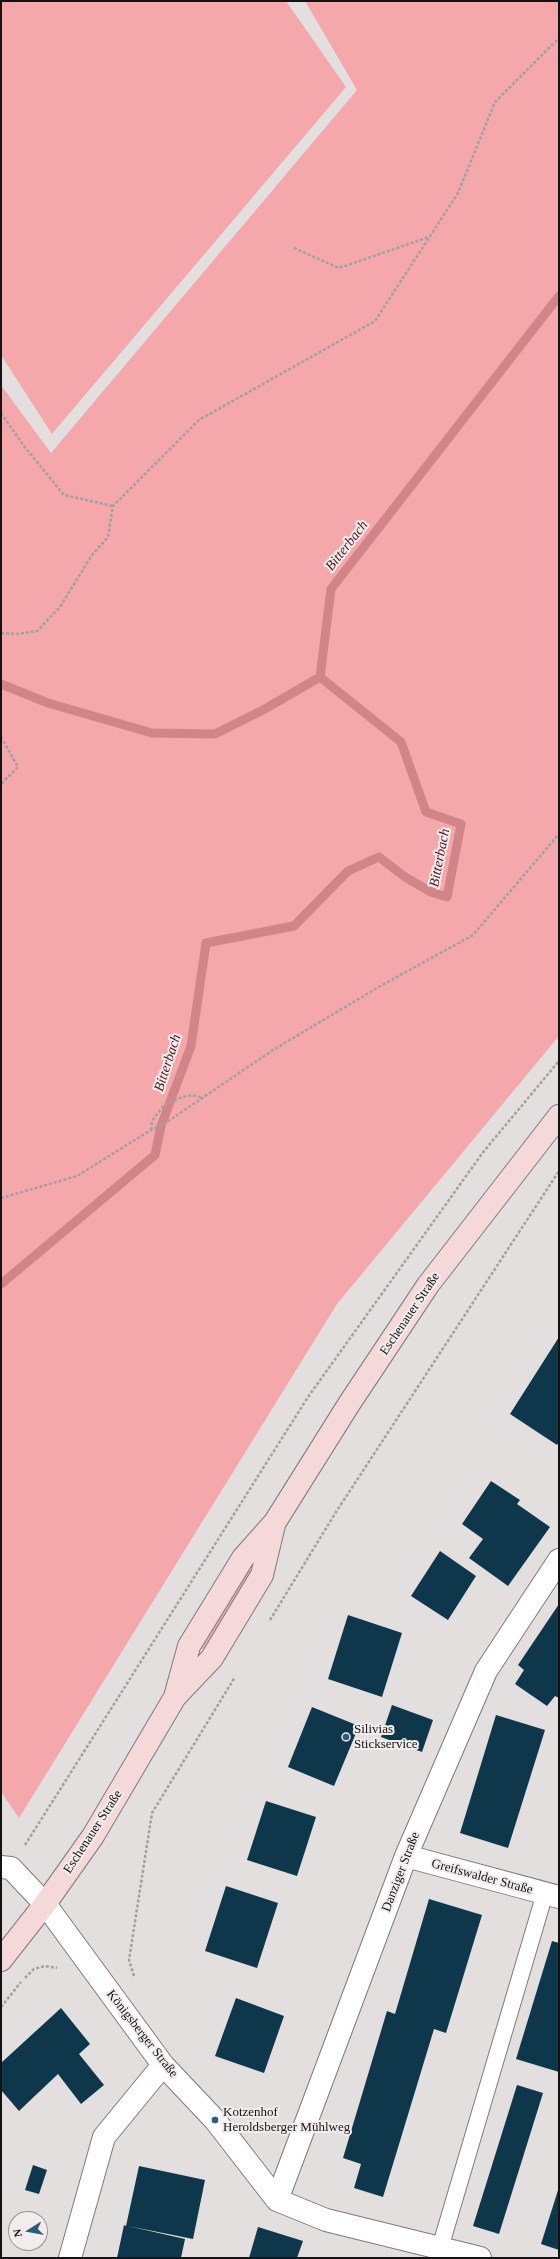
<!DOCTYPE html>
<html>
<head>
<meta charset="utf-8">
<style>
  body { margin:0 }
  #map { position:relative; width:560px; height:2259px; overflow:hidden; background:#e4dfdf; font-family:Georgia,serif }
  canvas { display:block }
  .frame { position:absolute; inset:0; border:2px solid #141313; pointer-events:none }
  .north { position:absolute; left:8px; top:2211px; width:40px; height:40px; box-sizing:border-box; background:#f2ecec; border:1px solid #999595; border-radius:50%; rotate:259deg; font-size:11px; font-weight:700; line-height:16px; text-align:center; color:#141313 }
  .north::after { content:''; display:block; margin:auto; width:14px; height:18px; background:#285d79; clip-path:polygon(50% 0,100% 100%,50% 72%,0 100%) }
</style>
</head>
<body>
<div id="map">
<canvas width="560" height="2259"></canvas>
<div class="frame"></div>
<div class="north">N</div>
</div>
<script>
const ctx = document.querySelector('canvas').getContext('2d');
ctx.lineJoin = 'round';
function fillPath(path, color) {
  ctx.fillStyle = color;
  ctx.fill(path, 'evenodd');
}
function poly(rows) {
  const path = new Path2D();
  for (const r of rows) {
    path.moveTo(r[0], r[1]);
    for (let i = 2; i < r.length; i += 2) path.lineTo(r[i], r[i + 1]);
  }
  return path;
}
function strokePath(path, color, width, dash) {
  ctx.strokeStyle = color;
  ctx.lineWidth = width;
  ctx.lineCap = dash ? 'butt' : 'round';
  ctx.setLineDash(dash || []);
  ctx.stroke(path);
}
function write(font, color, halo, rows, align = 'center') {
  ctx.font = font + ' Georgia,serif';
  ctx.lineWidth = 4;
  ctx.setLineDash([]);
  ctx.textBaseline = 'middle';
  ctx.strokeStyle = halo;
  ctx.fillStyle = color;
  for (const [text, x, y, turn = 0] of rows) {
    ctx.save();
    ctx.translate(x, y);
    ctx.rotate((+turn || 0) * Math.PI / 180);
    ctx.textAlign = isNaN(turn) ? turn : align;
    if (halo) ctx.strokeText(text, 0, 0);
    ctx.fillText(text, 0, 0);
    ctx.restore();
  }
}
fillPath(poly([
  [1,1,286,1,346,87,52,434,1,355],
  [305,1,559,1,559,1036,337,1304,19,1818,1,1792,1,385,51,453,357,90],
  [245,1570,252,1570,252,1574,207,1648,201,1649,199,1645]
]), '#f4a8ab');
strokePath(poly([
  [1,684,48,703,152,733,215,734,263,710,320,677],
  [1,1284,155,1155,161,1126,191,1046,206,943,294,926,348,871,379,857,405,877,431,892,447,897,461,824,426,812,401,742,320,677,331,589,559,296]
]), '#d28589', 9);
fillPath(poly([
  [559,1337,559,1442,557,1445,510,1414],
  [491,1481,520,1500,517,1504,550,1527,508,1586,469,1558,483,1539,462,1524],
  [440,1551,476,1576,448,1620,411,1596],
  [559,1604,559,1698,555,1696,547,1706,515,1684,524,1670,518,1665],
  [348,1615,402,1633,382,1697,328,1679],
  [392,1705,433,1720,422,1752,381,1737],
  [312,1707,359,1726,334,1786,288,1767],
  [496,1715,545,1730,508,1848,460,1833],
  [266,1801,316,1817,297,1876,247,1860],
  [226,1886,278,1903,257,1968,205,1951],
  [429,1899,482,1915,446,2033,434,2029,383,2197,354,2188,361,2164,343,2158,387,2011,395,2014],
  [552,1941,559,1943,559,2072,516,2059],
  [236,1998,284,2016,264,2073,215,2056],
  [61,2008,90,2044,79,2054,104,2085,81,2104,58,2074,19,2111,1,2090,1,2063],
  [517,2085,543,2093,499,2234,473,2226],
  [33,2165,47,2170,39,2194,25,2190],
  [139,2166,205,2180,193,2239,128,2226,185,2239,181,2258,117,2258,124,2225,126,2226],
  [559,2187,559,2250,541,2244],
  [258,2227,303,2241,297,2258,249,2258]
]), '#0f374c');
const service = poly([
  [440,2248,545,1893]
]);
const minor = poly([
  [406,1856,559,1897],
  [1,1867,11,1868,45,1904,163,2065,215,2120,277,2200,326,2220,480,2258],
  [277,2200,406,1856,486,1671,559,1560],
  [70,2258,104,2137,163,2065]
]);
const secondary = poly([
  [175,1697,189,1646,243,1558,275,1522,349,1404,428,1285,559,1116],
  [1,1960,45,1904,93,1836,175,1697,212,1658,262,1575,274,1525]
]);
strokePath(service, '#7f7a7a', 18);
strokePath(minor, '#7f7a7a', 24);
strokePath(secondary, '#7f7a7a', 24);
strokePath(poly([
  [294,248,339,268,429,237],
  [1,413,24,446,64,495,113,506],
  [1,633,18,634,37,631,60,607,92,555,108,537,113,506,199,420,375,321,458,193,495,102,559,38],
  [1,737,18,767,1,784],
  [151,1130,152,1121,164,1105,182,1097,192,1095,203,1098],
  [1,1198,77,1176,151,1130,161,1126,273,1050,377,988,473,935,559,834],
  [270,1620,336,1512,559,1171],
  [25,1845,308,1397,484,1151,559,1061],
  [134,1976,129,1960,152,1813,235,1677],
  [25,1978,34,1969,45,1966,57,1968],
  [1,2007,21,1982]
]), '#a4a0a0', 2.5, [3, 2]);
strokePath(service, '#fff', 16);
strokePath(minor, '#fff', 22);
strokePath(secondary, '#f5d8da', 22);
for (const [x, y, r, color] of [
  [346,1737,4,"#285d79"],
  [215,2120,4,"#285d79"]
]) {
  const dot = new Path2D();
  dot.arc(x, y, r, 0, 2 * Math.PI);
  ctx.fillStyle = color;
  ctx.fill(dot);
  strokePath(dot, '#f2ecec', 1.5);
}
write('13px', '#141313', '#f2ecec', [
  ["Eschenauer Straße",410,1314,-56],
  ["Eschenauer Straße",93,1832,-57],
  ["Danziger Straße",401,1872,-69],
  ["Greifswalder Straße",482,1877,15],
  ["Königsberger Straße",142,2034,52]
]);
write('13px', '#141313', '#f2ecec', [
  ["Silivias",354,1730],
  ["Stickservice",354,1745],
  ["Kotzenhof",223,2113],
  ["Heroldsberger Mühlweg",223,2128]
], 'left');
write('italic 14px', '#540f1b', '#f2ecec', [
  ["Bitterbach",347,546,-52],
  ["Bitterbach",440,858,-79],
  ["Bitterbach",168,1063,-72]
]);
</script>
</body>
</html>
